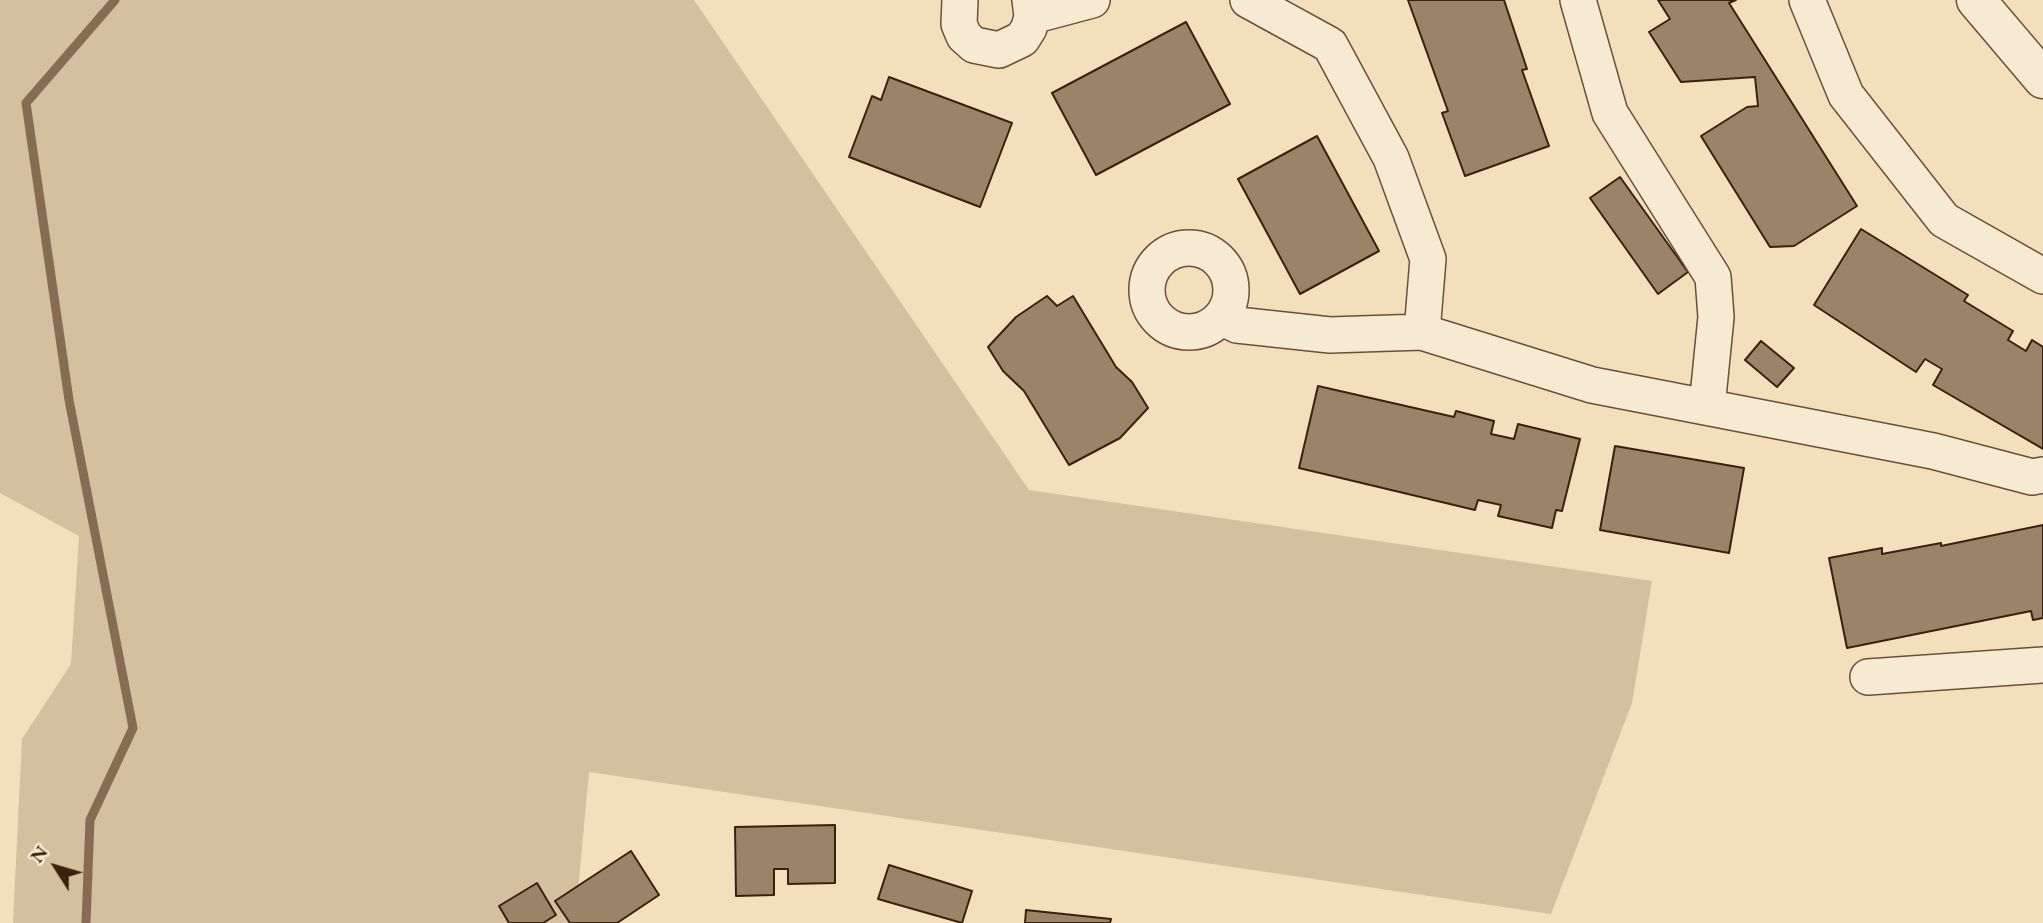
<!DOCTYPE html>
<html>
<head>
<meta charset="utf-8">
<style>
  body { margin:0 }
  #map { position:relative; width:2043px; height:923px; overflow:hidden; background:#f3dfbb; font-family:"EB Garamond",serif }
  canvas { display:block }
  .north { position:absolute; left:21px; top:832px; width:70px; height:70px; -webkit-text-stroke:5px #f7ead3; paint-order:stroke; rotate:307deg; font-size:19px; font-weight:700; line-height:28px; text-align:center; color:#3c200f }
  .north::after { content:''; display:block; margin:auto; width:24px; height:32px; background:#3c200f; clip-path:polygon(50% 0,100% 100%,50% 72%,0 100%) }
</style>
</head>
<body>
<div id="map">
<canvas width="2043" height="923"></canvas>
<div class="north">N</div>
</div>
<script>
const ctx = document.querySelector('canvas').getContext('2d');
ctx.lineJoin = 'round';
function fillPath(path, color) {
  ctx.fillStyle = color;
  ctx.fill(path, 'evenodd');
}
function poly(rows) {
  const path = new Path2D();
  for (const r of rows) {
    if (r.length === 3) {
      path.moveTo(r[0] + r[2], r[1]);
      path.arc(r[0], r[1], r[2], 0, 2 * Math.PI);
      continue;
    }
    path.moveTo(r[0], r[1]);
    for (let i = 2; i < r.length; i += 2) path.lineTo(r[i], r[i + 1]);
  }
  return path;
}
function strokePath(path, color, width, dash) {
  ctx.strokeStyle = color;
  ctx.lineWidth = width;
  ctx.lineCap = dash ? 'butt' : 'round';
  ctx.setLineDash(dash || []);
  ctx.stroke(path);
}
fillPath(poly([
  [0,0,694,0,1029,490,1652,581,1632,703,1551,914,589,772,575,923,13,923,22,739,71,664,79,536,0,493]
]), '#d4bf9e');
strokePath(poly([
  [86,923,90,820,133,728,69,400,26,103,115,0]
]), '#856c53', 9);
const building = poly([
  [1408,0,1504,0,1527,69,1522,70,1549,146,1465,176,1442,113,1448,111,1408,0],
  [1658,0,1736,0,1729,3,1857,206,1794,246,1770,247,1701,136,1747,107,1758,106,1755,77,1681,82,1649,32,1670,19,1658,0],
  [1186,22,1230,104,1096,175,1052,93,1186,22],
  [889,77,1012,123,980,207,849,157,872,96,881,100,889,77],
  [1317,136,1379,251,1300,294,1238,179,1317,136],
  [1620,177,1688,272,1658,294,1590,198,1620,177],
  [1861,229,1968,295,1964,301,2013,331,2008,340,2026,351,2032,340,2043,347,2043,449,1933,385,1942,369,1925,359,1916,372,1814,305,1861,229],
  [1047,296,1057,306,1073,296,1116,367,1132,382,1148,408,1120,438,1069,465,1024,391,1003,371,988,347,1016,317,1047,296],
  [1761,341,1794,368,1777,387,1745,360,1761,341],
  [1318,386,1454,417,1456,411,1494,421,1491,434,1514,439,1518,424,1580,439,1562,511,1556,510,1552,528,1498,516,1501,505,1478,500,1475,510,1299,468,1318,386],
  [1615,446,1744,468,1729,553,1600,530,1615,446],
  [2043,525,2043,618,2033,620,2031,611,1847,648,1829,558,1882,548,1882,554,1941,543,1941,546,2043,525],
  [835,825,835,883,788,884,788,869,774,869,774,895,736,896,735,827,835,825],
  [631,851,659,895,617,923,570,923,555,901,631,851],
  [889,865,972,891,962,923,878,899,889,865],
  [537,883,556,915,543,923,509,923,499,906,537,883],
  [1026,910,1111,919,1110,923,1025,923,1026,910]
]);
fillPath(building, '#9b8368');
strokePath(building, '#3c200f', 2);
const minor = poly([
  [960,0,959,24,964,36,974,45,999,50,1022,39,1029,28,1032,16,1030,0],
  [1248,0,1330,45,1391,158,1428,259,1422,332],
  [1578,0,1610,113,1713,277,1716,317,1707,407],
  [1807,0,1846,95,1944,220,2043,276],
  [1032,16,1092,0],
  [1189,290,42],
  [1221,317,1237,325,1330,335,1422,332,1592,385,1933,451,2032,477,2043,475],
  [1868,677,2043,665]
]);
const tertiary = poly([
  [1976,0,2043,79]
]);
strokePath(minor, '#6a503a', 38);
strokePath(tertiary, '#6a503a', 41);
strokePath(minor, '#f7ead3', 35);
strokePath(tertiary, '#f7ead3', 38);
</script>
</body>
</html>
